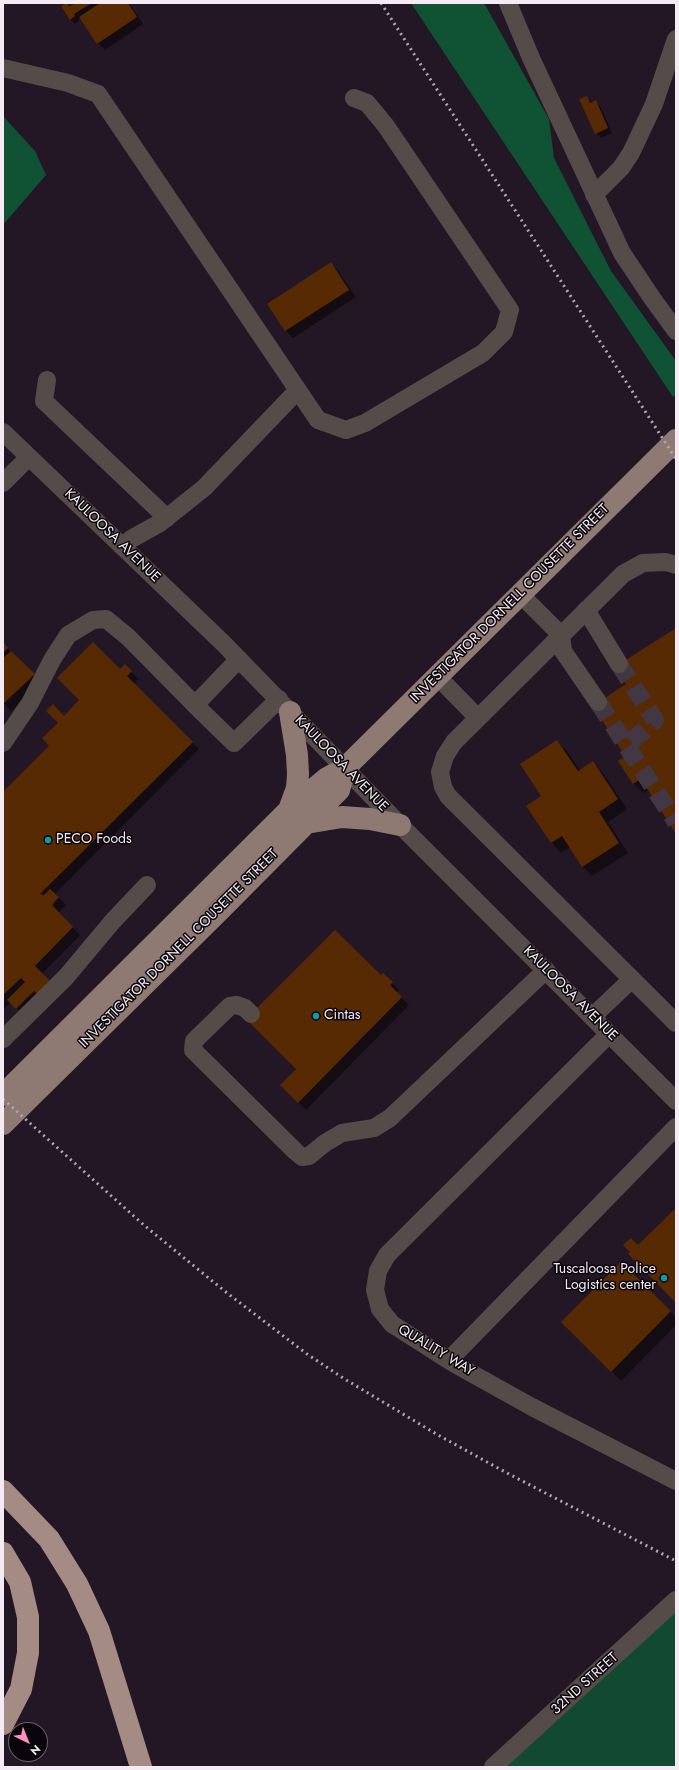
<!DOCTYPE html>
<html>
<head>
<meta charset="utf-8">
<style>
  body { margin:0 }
  #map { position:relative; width:679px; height:1770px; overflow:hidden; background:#241725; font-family:Jost,sans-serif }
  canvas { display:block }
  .frame { position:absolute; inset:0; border:4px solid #f4ebf5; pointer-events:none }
  .north { position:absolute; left:8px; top:1722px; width:40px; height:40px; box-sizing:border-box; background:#0a050a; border:1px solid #686168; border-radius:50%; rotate:137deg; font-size:11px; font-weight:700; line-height:16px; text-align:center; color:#f4ebf5 }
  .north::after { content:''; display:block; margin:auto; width:14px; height:18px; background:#fc8fc3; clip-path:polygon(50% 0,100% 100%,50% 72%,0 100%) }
</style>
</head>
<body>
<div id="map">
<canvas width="679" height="1770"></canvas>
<div class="frame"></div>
<div class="north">N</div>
</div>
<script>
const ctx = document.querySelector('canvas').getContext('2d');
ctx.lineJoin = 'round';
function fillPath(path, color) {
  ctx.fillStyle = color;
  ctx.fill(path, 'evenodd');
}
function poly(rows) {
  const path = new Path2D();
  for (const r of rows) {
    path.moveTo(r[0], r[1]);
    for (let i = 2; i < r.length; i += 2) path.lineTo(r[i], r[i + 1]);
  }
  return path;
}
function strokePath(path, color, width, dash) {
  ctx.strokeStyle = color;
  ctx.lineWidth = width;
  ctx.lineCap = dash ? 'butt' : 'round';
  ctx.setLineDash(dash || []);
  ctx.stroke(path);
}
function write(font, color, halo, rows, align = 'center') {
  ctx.font = font + ' Jost,sans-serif';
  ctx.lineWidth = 3;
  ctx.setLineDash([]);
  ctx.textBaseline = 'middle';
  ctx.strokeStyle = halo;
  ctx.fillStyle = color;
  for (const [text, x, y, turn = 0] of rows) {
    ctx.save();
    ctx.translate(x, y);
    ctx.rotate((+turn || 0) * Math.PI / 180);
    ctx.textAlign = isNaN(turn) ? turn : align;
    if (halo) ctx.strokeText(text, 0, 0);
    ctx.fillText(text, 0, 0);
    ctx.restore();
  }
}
fillPath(poly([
  [676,1600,676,1767,495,1767]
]), '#114a30');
fillPath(poly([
  [411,3,484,3,549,119,554,158,611,271,676,361,676,394,673,397],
  [3,116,35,151,46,175,3,225]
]), '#0f5234');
fillPath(poly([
  [78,3,129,3,143,24,105,50,98,43,81,18,75,24,70,19,66,4,70,8],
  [586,97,592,103,595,101,600,106,612,133,601,138,596,133],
  [331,263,338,271,356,297,293,338,286,331,268,304],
  [676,629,676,832,649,790,643,793,634,784,627,757,628,684],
  [3,644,42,682,11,711,3,702],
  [120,670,131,672,139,679,134,684,199,749,55,894,66,905,58,913,80,935,42,974,58,990,24,1016,11,1002,3,1010,3,794,51,746,64,717],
  [557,741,567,751,580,770,592,762,602,772,627,809,608,822,628,853,592,876,583,867,570,847,561,853,552,843,527,806,542,796],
  [383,974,399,990,396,993,409,1005,306,1110,281,1085],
  [621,1263,676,1317,676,1325,621,1381,563,1322]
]), '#0007');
fillPath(poly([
  [67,3,69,7,76,3,92,3,74,14,75,16,70,20,61,6],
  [100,3,128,3,137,17,97,44,79,17],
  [587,96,590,103,596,100,608,128,595,134,579,99],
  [331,262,349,290,285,331,267,304],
  [676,628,676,834,641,779,633,784,618,761,625,756,593,706,626,684,615,667],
  [3,642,8,648,3,653],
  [93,642,120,669,125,664,132,671,127,676,193,742,40,894,44,895,50,889,59,897,52,905,73,927,35,966,51,982,38,995,34,991,16,1009,7,1000,25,982,21,978,3,995,3,792,49,746,42,738,58,723,46,711,53,704,64,716,79,700,57,678],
  [11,651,35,674,3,704,3,658],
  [557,740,578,771,593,761,618,799,599,812,619,843,582,867,562,836,551,843,526,806,541,796,520,764],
  [335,930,381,975,383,973,393,982,390,985,402,997,298,1103,280,1085,296,1069,246,1019],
  [676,1208,676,1303,628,1254,630,1252,623,1245,631,1238,638,1245],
  [621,1262,671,1311,611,1372,561,1322]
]), '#582a04');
strokePath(poly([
  [619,664,655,720,626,746],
  [598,702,676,822]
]), '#433744', 18, [18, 9]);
strokePath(poly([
  [508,3,531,58,622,253,652,298,676,331],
  [3,68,68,83,98,94,318,420,346,430,365,423,483,353,504,332,510,310,386,126,367,103,354,98],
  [594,195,621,168,631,153,654,104,676,39],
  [47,380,44,401,167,518],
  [3,432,223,643,400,825,676,1101],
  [3,483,29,457],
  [123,547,131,539,160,523,204,488,298,390],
  [676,565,666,562,643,563,623,574,454,742,445,756,440,772,443,787,448,796,676,1023],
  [520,594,561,635,563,651,598,702],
  [586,610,619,664],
  [239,659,195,705,234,743,279,699],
  [437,676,478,718],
  [3,743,30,703,52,660,68,635,93,620,106,619,128,637,195,705],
  [251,1014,245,1008,237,1005,230,1006,194,1041,193,1050,295,1151,302,1157,309,1156,325,1143,342,1133,374,1128,390,1118,546,970],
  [592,1017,632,979],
  [609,1034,387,1255,378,1271,375,1290,380,1309,392,1324,453,1363,532,1407,676,1481],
  [3,1039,66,977,112,922,147,885],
  [449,1360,676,1127],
  [493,1767,676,1600]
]), '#554b48', 18);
strokePath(poly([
  [289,810,297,788,298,774,297,755,290,712],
  [306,823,342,817,370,819,400,825],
  [3,1095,289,810,327,778,345,768,676,440],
  [3,1124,220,910,339,790,345,768]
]), '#8e7973', 22);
strokePath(poly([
  [3,1491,49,1539,77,1584,99,1631,141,1767],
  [3,1553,20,1582,28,1617,28,1653,21,1689,3,1724]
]), '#a48b84', 22);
strokePath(poly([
  [381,3,676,459],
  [3,1099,145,1226,227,1293,307,1354,343,1378,438,1435,507,1473,676,1561]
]), '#b1a6b2', 3, [2, 4]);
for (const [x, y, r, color] of [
  [48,840,4,"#0f9aa8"],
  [316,1016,4,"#0f9aa8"],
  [664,1278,4,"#0f9aa8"]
]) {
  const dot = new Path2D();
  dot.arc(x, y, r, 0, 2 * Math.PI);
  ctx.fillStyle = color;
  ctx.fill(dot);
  strokePath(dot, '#0a050a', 1.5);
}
write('14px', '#f4ebf5', '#0a050a', [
  ["KAULOOSA AVENUE",112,536,44],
  ["INVESTIGATOR DORNELL COUSETTE STREET",510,604,-45],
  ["KAULOOSA AVENUE",341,764,46],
  ["INVESTIGATOR DORNELL COUSETTE STREET",179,949,-45],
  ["KAULOOSA AVENUE",570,994,45],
  ["QUALITY WAY",436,1351,31],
  ["32ND STREET",585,1684,-42]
]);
write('14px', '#f4ebf5', '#0a050a', [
  ["PECO Foods",56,840],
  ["Cintas",324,1016],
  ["Tuscaloosa Police",656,1270,"right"],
  ["Logistics center",656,1286,"right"]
], 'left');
</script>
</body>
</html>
